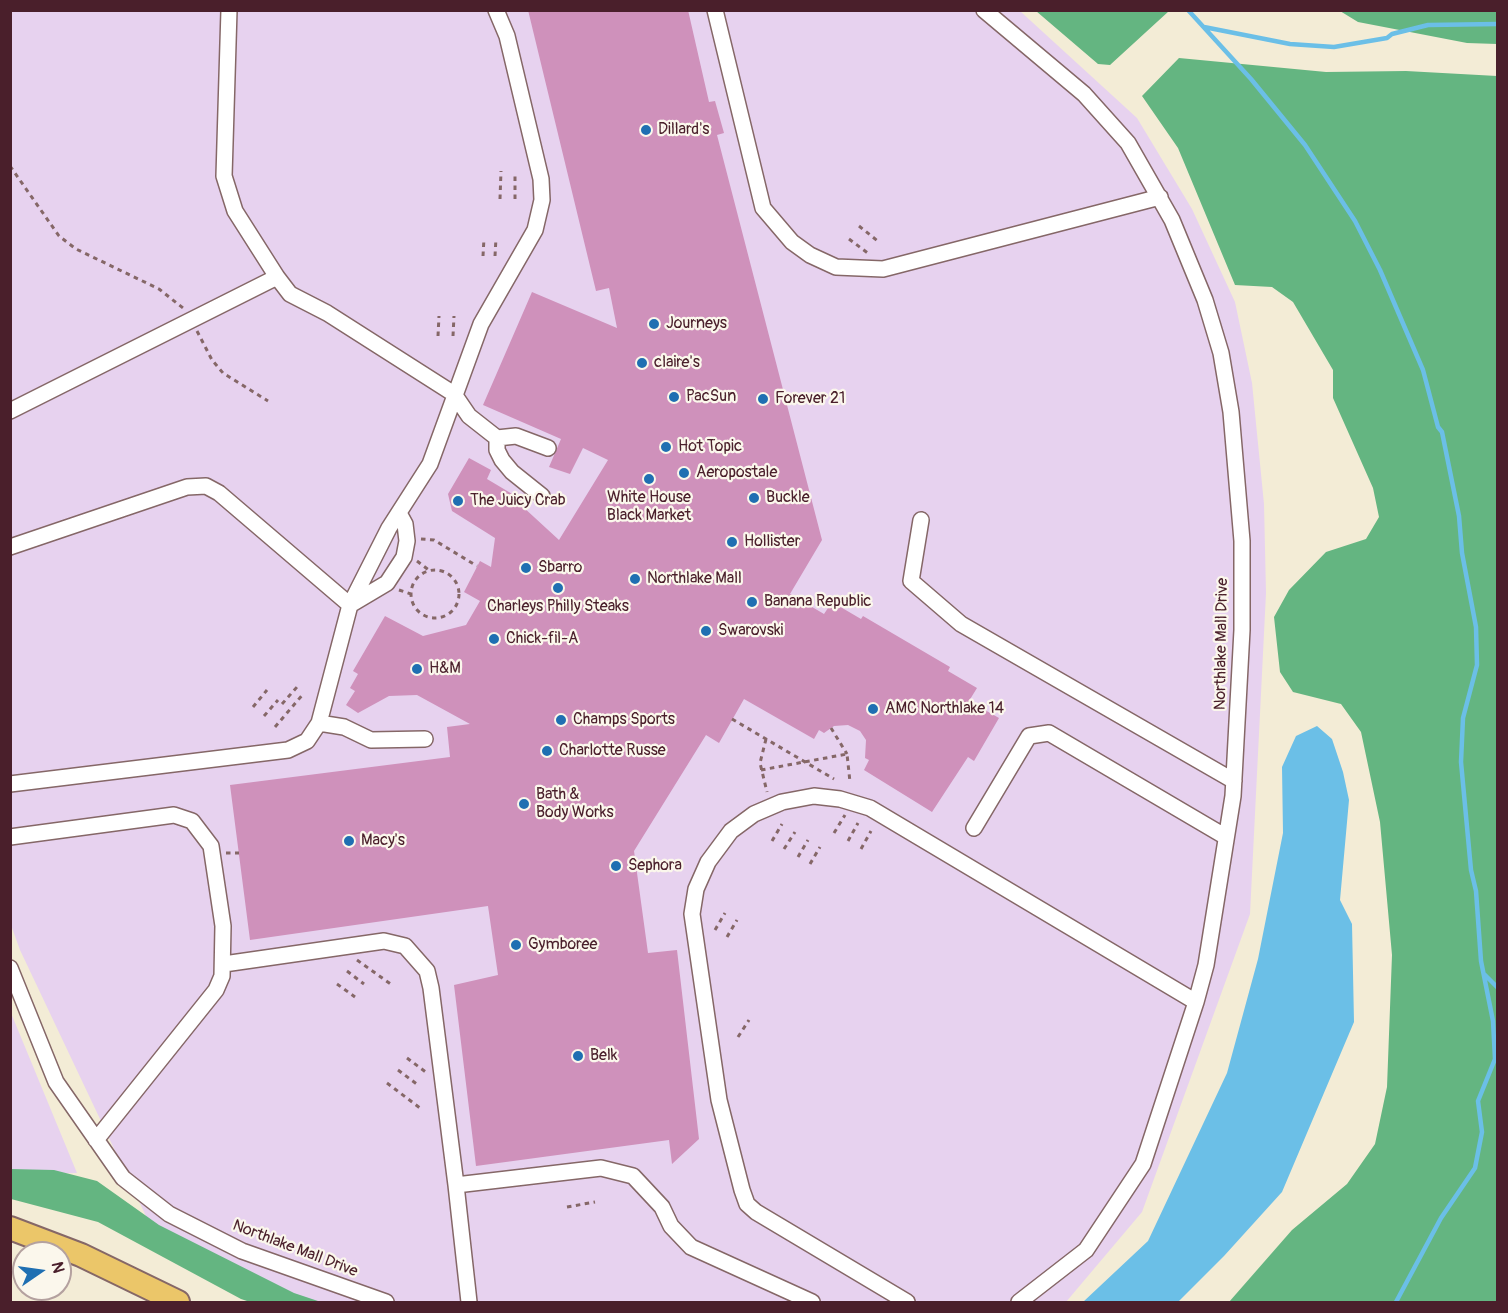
<!DOCTYPE html>
<html>
<head>
<meta charset="utf-8">
<style>
  body { margin:0 }
  #map { position:relative; width:1508px; height:1313px; overflow:hidden; background:#f3ecd6; font-family:Pangolin,sans-serif }
  canvas { display:block }
  .frame { position:absolute; inset:0; border:12px solid #4a1f2b; pointer-events:none }
  .north { position:absolute; left:12px; top:1241px; width:60px; height:60px; box-sizing:border-box; background:#fbf7ec; border:2px solid #b4a19f; border-radius:50%; rotate:77deg; font-size:16px; font-weight:700; line-height:24px; text-align:center; color:#4a1f2b }
  .north::after { content:''; display:block; margin:auto; width:21px; height:27px; background:#1f6fb2; clip-path:polygon(50% 0,100% 100%,50% 72%,0 100%) }
</style>
</head>
<body>
<div id="map">
<canvas width="1508" height="1313"></canvas>
<div class="frame"></div>
<div class="north">N</div>
</div>
<script>
const ctx = document.querySelector('canvas').getContext('2d');
ctx.lineJoin = 'round';
function fillPath(path, color) {
  ctx.fillStyle = color;
  ctx.fill(path, 'evenodd');
}
function poly(rows) {
  const path = new Path2D();
  for (const r of rows) {
    if (r.length === 3) {
      path.moveTo(r[0] + r[2], r[1]);
      path.arc(r[0], r[1], r[2], 0, 2 * Math.PI);
      continue;
    }
    path.moveTo(r[0], r[1]);
    for (let i = 2; i < r.length; i += 2) path.lineTo(r[i], r[i + 1]);
  }
  return path;
}
function strokePath(path, color, width, dash) {
  ctx.strokeStyle = color;
  ctx.lineWidth = width;
  ctx.lineCap = dash ? 'butt' : 'round';
  ctx.setLineDash(dash || []);
  ctx.stroke(path);
}
function write(font, color, halo, rows, align = 'center') {
  ctx.font = font + ' Pangolin,sans-serif';
  ctx.lineWidth = 4.5;
  ctx.setLineDash([]);
  ctx.textBaseline = 'middle';
  ctx.strokeStyle = halo;
  ctx.fillStyle = color;
  for (const [text, x, y, turn = 0] of rows) {
    ctx.save();
    ctx.translate(x, y);
    ctx.rotate((+turn || 0) * Math.PI / 180);
    ctx.textAlign = isNaN(turn) ? turn : align;
    if (halo) ctx.strokeText(text, 0, 0);
    ctx.fillText(text, 0, 0);
    ctx.restore();
  }
}
fillPath(poly([
  [11,11,1020,11,1137,118,1192,209,1235,302,1252,383,1264,504,1266,593,1250,914,1142,1212,1066,1302,310,1302,162,1250,20,950,11,925],
  [11,1013,77,1173,11,1174]
]), '#e7d2ef');
fillPath(poly([
  [1036,11,1169,11,1110,65,1098,64],
  [1340,11,1497,11,1497,44,1467,43,1358,22],
  [1179,58,1326,72,1406,71,1497,76,1497,1302,1229,1302,1292,1230,1347,1184,1375,1144,1387,1087,1392,955,1380,822,1361,732,1341,704,1293,692,1280,672,1274,617,1289,590,1326,552,1366,539,1379,517,1373,488,1333,398,1333,370,1293,302,1272,287,1235,285,1178,148,1142,96],
  [11,1169,54,1170,97,1181,159,1225,294,1293,321,1302,250,1302,241,1299,98,1222,11,1199]
]), '#64b581');
fillPath(poly([
  [1317,726,1332,739,1343,772,1349,800,1340,900,1352,924,1354,1022,1282,1192,1224,1256,1178,1302,1083,1302,1148,1241,1227,1073,1258,959,1283,833,1282,767,1296,736]
]), '#6bbfe7');
strokePath(poly([
  [1188,10,1251,79,1305,145,1355,221,1380,270,1423,370,1438,427,1442,432,1459,516,1462,553,1476,627,1477,665,1463,718,1461,762,1471,870,1476,891,1481,961,1493,1021,1495,1059,1478,1101,1482,1132,1475,1168,1441,1218,1396,1302],
  [1204,27,1290,44,1334,47,1387,38,1392,34,1428,25,1498,24],
  [1484,974,1498,988]
]), '#6bbfe7', 4.5);
fillPath(poly([
  [528,10,688,10,709,102,715,101,724,133,717,135,822,540,790,594,824,614,832,602,861,619,863,616,950,667,948,671,977,688,969,701,999,718,974,761,968,757,932,812,864,770,869,760,865,758,866,740,860,731,848,725,834,726,824,733,819,730,814,739,744,699,719,743,706,735,634,851,648,953,677,950,699,1139,672,1164,669,1140,476,1166,454,985,498,975,488,906,250,940,230,785,450,757,447,727,470,724,417,695,389,696,358,713,346,705,355,691,350,688,358,674,353,671,385,616,423,636,466,625,480,601,464,592,480,561,491,567,495,538,452,511,448,494,469,458,491,470,487,479,524,501,522,506,559,540,608,460,583,448,570,474,549,467,561,439,483,405,532,292,617,328,609,288,596,291]
]), '#cf91bb');
const minor = poly([
  [229,10,224,176,235,211,277,277,290,294,327,313,454,394,469,416,497,438,516,436,548,448],
  [715,10,763,208,792,242,810,255,836,267,883,269,1160,197],
  [984,10,1084,94,1128,143,1172,220,1205,300,1221,353,1231,412,1242,541,1242,630,1233,796,1206,965,1196,1002,1143,1164,1086,1250,1019,1302],
  [10,411,277,277],
  [497,438,497,450,502,460,512,472,542,496],
  [921,520,911,581,961,624,1234,781],
  [10,547,187,487,206,486,219,493,350,605,387,583,404,557,407,541,405,524,399,513],
  [319,723,344,727,371,740,425,739],
  [10,784,288,750,307,741,319,723,350,605,389,528,430,464,481,324,535,230,542,200,541,179,507,36,496,10],
  [974,828,1029,736,1049,733,1226,837],
  [10,837,174,815,192,821,211,846,223,926,222,976,216,990,96,1140],
  [224,964,384,941,405,946,427,971,431,988,456,1185],
  [10,968,56,1082,123,1178,169,1214,242,1251,386,1302],
  [469,1302,456,1185,601,1168,633,1176,662,1207,671,1226,691,1247,812,1302],
  [907,1302,756,1212,747,1204,742,1190,719,1100,692,914,696,889,708,862,731,831,754,814,782,802,814,796,840,799,870,808,1196,1002]
]);
const highway = poly([
  [10,1228,81,1255,178,1302]
]);
strokePath(minor, '#856767', 18);
strokePath(highway, '#856767', 26);
strokePath(poly([
  [10,166,59,236,76,249,159,289,183,308],
  [500,199,501,171],
  [515,199,515,172],
  [859,226,879,242],
  [849,239,869,254],
  [483,256,484,238],
  [495,256,496,238],
  [197,331,212,360,223,373,268,401],
  [438,336,439,316],
  [453,336,454,316],
  [421,539,434,540,477,566],
  [417,561,430,571],
  [435,594,24],
  [399,590,411,594],
  [282,704,297,687],
  [253,707,267,690],
  [264,716,278,700],
  [732,719,834,779],
  [275,727,304,693],
  [831,728,847,754],
  [766,739,760,763,767,792],
  [761,770,847,754,850,782],
  [834,833,845,815],
  [772,841,782,824],
  [848,841,858,823],
  [784,849,795,832],
  [861,849,871,831],
  [226,853,239,853],
  [798,857,808,840],
  [810,864,820,847],
  [715,930,725,913],
  [727,937,737,920],
  [357,960,392,985],
  [347,971,364,984],
  [337,984,355,997],
  [738,1037,749,1020],
  [407,1058,427,1073],
  [398,1070,418,1085],
  [387,1083,420,1108],
  [567,1207,595,1202]
]), '#856767', 3, [4.5, 4.5]);
strokePath(minor, '#fff', 15);
strokePath(highway, '#ebc669', 22);
for (const [x, y, r, color] of [
  [646,130,6,"#1f6fb2"],
  [654,324,6,"#1f6fb2"],
  [642,363,6,"#1f6fb2"],
  [674,397,6,"#1f6fb2"],
  [763,399,6,"#1f6fb2"],
  [666,447,6,"#1f6fb2"],
  [684,473,6,"#1f6fb2"],
  [649,479,6,"#1f6fb2"],
  [754,498,6,"#1f6fb2"],
  [458,501,6,"#1f6fb2"],
  [732,542,6,"#1f6fb2"],
  [526,568,6,"#1f6fb2"],
  [635,579,6,"#1f6fb2"],
  [558,588,6,"#1f6fb2"],
  [752,602,6,"#1f6fb2"],
  [706,631,6,"#1f6fb2"],
  [494,639,6,"#1f6fb2"],
  [417,669,6,"#1f6fb2"],
  [873,709,6,"#1f6fb2"],
  [561,720,6,"#1f6fb2"],
  [547,751,6,"#1f6fb2"],
  [524,804,6,"#1f6fb2"],
  [349,841,6,"#1f6fb2"],
  [616,866,6,"#1f6fb2"],
  [516,945,6,"#1f6fb2"],
  [578,1056,6,"#1f6fb2"]
]) {
  const dot = new Path2D();
  dot.arc(x, y, r, 0, 2 * Math.PI);
  ctx.fillStyle = color;
  ctx.fill(dot);
  strokePath(dot, '#fbf7ec', 2);
}
write('16px', '#4a1f2b', '#fbf7ec', [
  ["Dillard's",658,130],
  ["Journeys",666,324],
  ["claire's",654,363],
  ["PacSun",686,397],
  ["Forever 21",775,399],
  ["Hot Topic",678,447],
  ["Aeropostale",696,473],
  ["White House",649,498,"center"],
  ["Black Market",649,516,"center"],
  ["Buckle",766,498],
  ["The Juicy Crab",470,501],
  ["Hollister",744,542],
  ["Sbarro",538,568],
  ["Northlake Mall",647,579],
  ["Banana Republic",764,602],
  ["Charleys Philly Steaks",558,607,"center"],
  ["Swarovski",718,631],
  ["Chick-fil-A",506,639],
  ["H&M",429,669],
  ["AMC Northlake 14",885,709],
  ["Champs Sports",573,720],
  ["Charlotte Russe",559,751],
  ["Bath &",536,795],
  ["Body Works",536,813],
  ["Macy's",361,841],
  ["Sephora",628,866],
  ["Gymboree",528,945],
  ["Belk",590,1056]
], 'left');
write('16px', '#4a1f2b', '#fbf7ec', [
  ["Northlake Mall Drive",1222,644,-89],
  ["Northlake Mall Drive",295,1249,21]
]);
</script>
</body>
</html>
